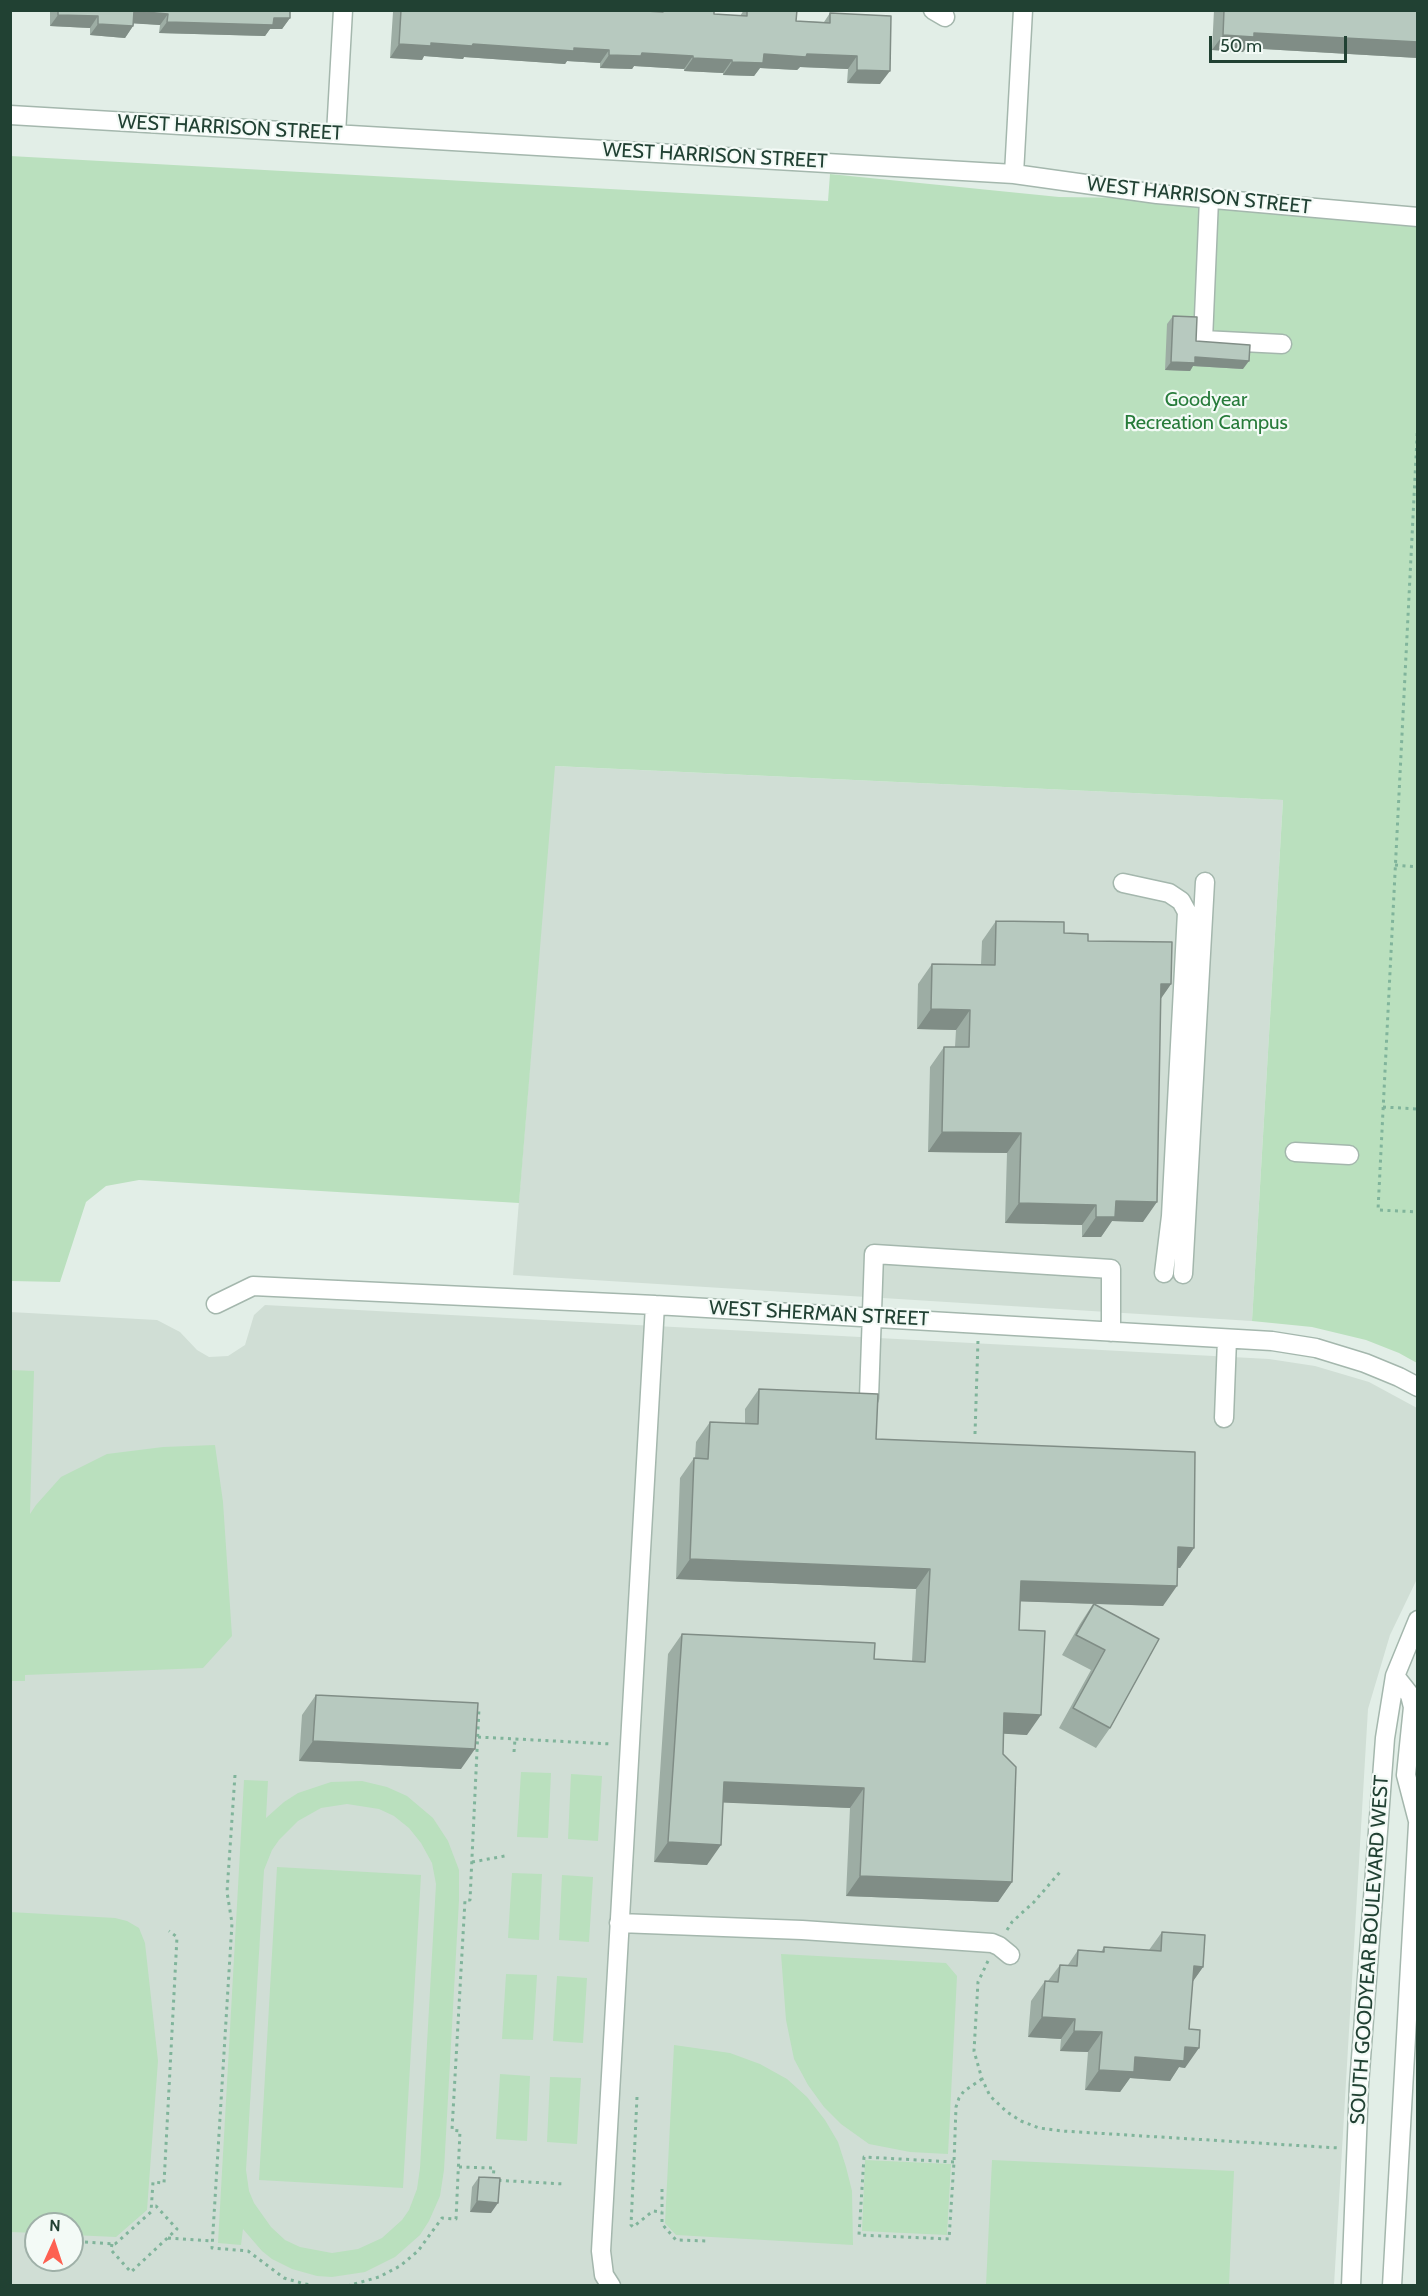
<!DOCTYPE html>
<html>
<head>
<meta charset="utf-8">
<style>
  body { margin:0 }
  #map { position:relative; width:1428px; height:2296px; overflow:hidden; background:#e2eee7; font-family:Cabin,sans-serif }
  canvas { display:block }
  .frame { position:absolute; inset:0; border:12px solid #214133; pointer-events:none }
  .north { position:absolute; left:24px; top:2212px; width:60px; height:60px; box-sizing:border-box; background:#f3faf6; border:2px solid #9fb0a8; border-radius:50%; rotate:3deg; font-size:16px; font-weight:700; line-height:24px; text-align:center; color:#214133 }
  .north::after { content:''; display:block; margin:auto; width:21px; height:27px; background:#fd6051; clip-path:polygon(50% 0,100% 100%,50% 72%,0 100%) }
  .scale { position:absolute; left:1209px; top:36px; width:138px; height:27px; box-sizing:border-box; border:3px solid #214133; border-top:0; padding-left:8px; font-size:18px; line-height:21px; white-space:nowrap; color:#214133; -webkit-text-stroke:4px #f3faf6; paint-order:stroke }
</style>
</head>
<body>
<div id="map">
<canvas width="1428" height="2296"></canvas>
<div class="frame"></div>
<div class="north">N</div>
<div class="scale">50 m</div>
</div>
<script>
const ctx = document.querySelector('canvas').getContext('2d');
ctx.lineJoin = 'round';
function fillPath(path, color) {
  ctx.fillStyle = color;
  ctx.fill(path, 'evenodd');
}
function poly(rows) {
  const path = new Path2D();
  for (const r of rows) {
    path.moveTo(r[0], r[1]);
    for (let i = 2; i < r.length; i += 2) path.lineTo(r[i], r[i + 1]);
  }
  return path;
}
function strokePath(path, color, width, dash) {
  ctx.strokeStyle = color;
  ctx.lineWidth = width;
  ctx.lineCap = dash ? 'butt' : 'round';
  ctx.setLineDash(dash || []);
  ctx.stroke(path);
}
function write(font, color, halo, rows, align = 'center') {
  ctx.font = font + ' Cabin,sans-serif';
  ctx.lineWidth = 4.5;
  ctx.setLineDash([]);
  ctx.textBaseline = 'middle';
  ctx.strokeStyle = halo;
  ctx.fillStyle = color;
  for (const [text, x, y, turn = 0] of rows) {
    ctx.save();
    ctx.translate(x, y);
    ctx.rotate((+turn || 0) * Math.PI / 180);
    ctx.textAlign = isNaN(turn) ? turn : align;
    if (halo) ctx.strokeText(text, 0, 0);
    ctx.fillText(text, 0, 0);
    ctx.restore();
  }
}
fillPath(poly([
  [554,766,1283,800,1252,1321,513,1275],
  [265,1305,1269,1359,1315,1366,1369,1382,1417,1408,1417,1579,1390,1635,1368,1709,1334,2285,11,2285,10,1312,157,1320,180,1332,197,1350,209,1357,228,1356,245,1345,254,1315],
  [36,2224,72,2224,72,2260,36,2260]
]), '#d0ded5');
fillPath(poly([
  [10,156,828,201,830,174,1059,197,1209,199,1417,216,1417,1363,1399,1353,1366,1340,1312,1327,1252,1321,1283,800,555,766,519,1203,139,1180,106,1186,86,1202,60,1282,11,1281],
  [11,1370,34,1371,30,1514,36,1505,61,1477,107,1454,163,1447,215,1445,223,1502,232,1636,203,1668,25,1675,25,1681,11,1681],
  [521,1772,551,1773,548,1838,517,1837],
  [571,1774,602,1776,598,1841,568,1839],
  [244,1780,268,1781,266,1818,284,1802,298,1793,331,1782,362,1781,387,1787,407,1796,433,1818,448,1841,459,1870,459,1900,444,2170,440,2196,429,2221,420,2235,395,2257,365,2272,332,2277,317,2276,292,2269,272,2259,262,2251,243,2229,241,2245,218,2243],
  [347,1804,379,1809,394,1816,409,1828,421,1843,432,1863,436,1884,420,2168,417,2189,409,2210,402,2220,382,2238,358,2249,332,2253,300,2247,285,2240,271,2227,254,2203,249,2191,246,2170,264,1870,272,1850,279,1840,298,1821,321,1808],
  [277,1867,421,1875,403,2188,259,2180],
  [512,1873,542,1874,539,1940,508,1938],
  [562,1875,593,1877,589,1942,559,1940],
  [10,1912,115,1918,127,1921,139,1928,145,1943,158,2061,147,2210,116,2237,72,2235,72,2224,36,2224,36,2233,11,2232],
  [781,1954,946,1963,957,1976,948,2154,910,2152,869,2144,841,2124,824,2107,808,2085,794,2059,786,2020],
  [506,1974,537,1975,533,2040,502,2039],
  [557,1976,587,1978,583,2043,553,2041],
  [674,2045,730,2053,760,2064,787,2079,807,2097,825,2120,838,2142,846,2167,852,2191,853,2245,676,2235,665,2223],
  [500,2074,530,2076,527,2141,496,2139],
  [550,2077,581,2078,577,2144,547,2142],
  [865,2160,951,2164,947,2235,862,2231],
  [992,2160,1234,2171,1229,2285,986,2285]
]), '#bae0be');
const minor = poly([
  [933,10,945,17],
  [10,115,1014,174,1157,194,1418,217],
  [336,134,343,10],
  [1014,174,1023,10],
  [1209,199,1203,340,1282,344],
  [1123,883,1169,893,1181,901,1187,912,1171,1216,1164,1273],
  [1295,1152,1349,1155],
  [1183,1274,1205,882],
  [216,1304,253,1286,655,1305,1272,1341,1316,1348,1365,1363,1399,1377,1418,1387],
  [869,1398,874,1254,1111,1269,1111,1332],
  [1224,1418,1227,1339],
  [1395,1676,1410,1695,1413,1707,1406,1775,1418,1821],
  [619,1923,802,1930,992,1943,999,1946,1010,1955],
  [611,2286,604,2275,601,2251,655,1305],
  [1351,2286,1359,2085,1385,1738,1395,1676,1418,1620],
  [1392,2286,1418,1824]
]);
strokePath(minor, '#a4b7ad', 21);
strokePath(poly([
  [1418,418,1378,1210,1418,1212],
  [1395,865,1418,867],
  [1383,1107,1418,1109],
  [975,1434,978,1340],
  [478,1737,611,1744],
  [514,1752,515,1739],
  [235,1775,227,1892,232,1923,212,2248,248,2251,284,2278,305,2284,316,2286],
  [472,1862,505,1856],
  [1007,1930,1012,1922,1034,1902,1060,1872],
  [988,1961,978,1982,974,2051,982,2079,990,2096,1007,2112,1021,2121,1039,2128,1062,2131,1339,2148],
  [637,2097,631,2225,633,2227,653,2211,662,2212],
  [954,2162,864,2157,859,2235,949,2239,954,2162,956,2107,959,2098,964,2091,982,2079],
  [459,2167,494,2168,493,2180,565,2184],
  [662,2189,662,2224,676,2240,709,2241],
  [168,2238,212,2241],
  [85,2242,115,2244,151,2212,153,2182,164,2183,177,1937,169,1931],
  [112,2244,111,2250,131,2272,177,2229,156,2206,151,2206],
  [347,2286,379,2277,400,2266,418,2251,442,2218,456,2219,460,2131,452,2130,465,1900,470,1900,479,1708]
]), '#80b49b', 3, [3, 4.5]);
strokePath(minor, '#fff', 18);
fillPath(poly([
  [50,10,290,10,290,18,282,29,270,29,265,36,159,33,160,25,134,23,133,26,125,38,90,35,90,28,50,26],
  [394,10,629,10,657,12,658,10,714,10,714,14,740,16,744,10,797,10,796,21,824,22,830,13,880,84,847,83,848,69,800,67,797,70,760,68,754,76,723,75,723,73,684,71,684,69,634,66,632,69,600,68,600,63,567,61,565,64,464,57,463,59,424,56,422,60,390,58,393,12],
  [1214,10,1418,10,1418,58,1246,48,1243,52,1212,50],
  [1173,316,1196,341,1243,369,1193,366,1190,371,1165,370,1167,324],
  [996,921,1064,933,1088,941,1171,984,1160,1000,1143,1222,1112,1221,1101,1237,1082,1237,1082,1225,1005,1223,1007,1153,928,1152,930,1067,944,1047,955,1047,956,1030,917,1029,918,984,932,964,981,965,982,941],
  [759,1389,876,1439,1194,1548,1180,1568,1177,1567,1163,1606,1094,1604,1159,1639,1110,1728,1096,1748,1059,1728,1091,1670,1062,1655,1080,1624,1093,1604,1020,1601,1019,1630,1027,1735,1003,1733,1003,1754,1012,1882,998,1902,846,1896,850,1808,723,1802,707,1865,654,1862,668,1654,682,1634,874,1659,912,1661,916,1589,676,1579,680,1478,694,1458,695,1458,696,1442,710,1422,745,1423,745,1409],
  [316,1695,461,1769,299,1761,302,1715],
  [1162,1932,1203,1967,1193,1981,1185,2068,1179,2067,1170,2081,1130,2078,1120,2092,1085,2090,1088,2052,1060,2051,1061,2039,1028,2037,1031,2001,1045,1981,1048,1981,1060,1965,1068,1965,1078,1950,1101,1952,1104,1947,1149,1950],
  [479,2177,491,2213,470,2212,472,2187]
]), '#9dada4');
fillPath(poly([
  [134,11,168,14,160,25,126,23],
  [58,15,98,16,90,28,50,26],
  [274,18,290,18,282,29,270,29,265,36,159,33,167,22],
  [98,24,133,26,125,38,90,35],
  [1254,33,1418,42,1418,58,1246,48,1243,52,1212,50,1223,35],
  [431,43,574,48,609,50,600,63,567,61,565,64,464,57,463,59,424,56,422,60,390,58,399,44],
  [642,53,693,56,684,69,634,66,632,69,600,68,609,55],
  [764,54,807,54,857,56,848,69,800,67,797,70,760,68,754,76,723,75,732,62],
  [693,58,732,60,723,73,684,71],
  [857,70,890,71,880,84,847,83],
  [1195,357,1249,361,1243,369,1193,366,1190,371,1165,370,1171,362],
  [1161,984,1171,984,1157,1004],
  [931,1009,970,1010,956,1030,917,1029],
  [942,1132,1021,1133,1007,1153,928,1152],
  [1116,1201,1157,1202,1143,1222,1112,1221,1101,1237,1082,1237,1096,1217],
  [1019,1203,1096,1205,1082,1225,1005,1223],
  [1178,1547,1194,1548,1180,1568,1164,1567],
  [690,1559,930,1569,916,1589,676,1579],
  [1021,1581,1177,1586,1163,1606,1007,1601],
  [1004,1713,1041,1715,1027,1735,990,1733],
  [313,1741,475,1749,461,1769,299,1761],
  [724,1782,864,1788,850,1808,710,1802],
  [668,1842,721,1845,707,1865,654,1862],
  [860,1876,1012,1882,998,1902,846,1896],
  [1194,1966,1203,1967,1189,1987],
  [1042,2017,1075,2019,1061,2039,1028,2037],
  [1074,2031,1102,2032,1088,2052,1060,2051],
  [1185,2047,1199,2048,1185,2068,1179,2067,1170,2081,1130,2078,1120,2092,1085,2090,1099,2070,1135,2057],
  [477,2201,498,2203,491,2213,470,2212]
]), '#808d86');
const building = poly([
  [58,10,290,10,290,18,274,18,273,25,167,22,168,14,134,11,133,26,98,24,98,16,58,15,58,10],
  [401,10,629,10,663,12,663,10,714,10,714,14,747,16,747,10,797,10,796,21,830,23,830,13,891,16,890,71,857,70,857,56,807,54,806,57,764,54,763,63,732,62,732,60,693,58,693,56,642,53,641,56,609,55,609,50,574,48,574,51,473,44,472,46,431,43,431,46,399,44,401,10],
  [1224,10,1418,10,1418,42,1254,33,1254,37,1223,35,1224,10],
  [1173,316,1197,317,1196,341,1250,345,1249,361,1195,357,1195,363,1171,362,1173,316],
  [996,921,1064,922,1064,933,1088,934,1088,941,1172,942,1171,984,1161,984,1157,1202,1116,1201,1115,1217,1096,1217,1096,1205,1019,1203,1021,1133,942,1132,944,1047,969,1047,970,1010,931,1009,932,964,995,965,996,921],
  [759,1389,878,1394,876,1439,1195,1452,1194,1548,1178,1547,1177,1586,1021,1581,1019,1630,1045,1631,1041,1715,1004,1713,1003,1754,1016,1767,1012,1882,860,1876,864,1788,724,1782,721,1845,668,1842,682,1634,875,1643,874,1659,925,1662,930,1569,690,1559,694,1458,708,1459,710,1422,758,1424,759,1389],
  [1094,1604,1159,1639,1110,1728,1073,1708,1105,1650,1076,1635,1094,1604],
  [316,1695,478,1703,475,1749,313,1741,316,1695],
  [1162,1932,1205,1935,1203,1967,1194,1966,1189,2029,1200,2030,1199,2048,1185,2047,1184,2061,1135,2057,1134,2072,1099,2070,1102,2032,1074,2031,1075,2019,1042,2017,1045,1981,1058,1982,1060,1965,1077,1966,1078,1950,1104,1952,1104,1947,1161,1951,1162,1932],
  [479,2177,500,2178,498,2203,477,2201,479,2177]
]);
fillPath(building, '#b7c9bf');
strokePath(building, '#808d86', 1.5);
write('20px', '#214133', '#f3faf6', [
  ["WEST HARRISON STREET",230,128,3],
  ["WEST HARRISON STREET",715,156,3],
  ["WEST HARRISON STREET",1199,196,6],
  ["WEST SHERMAN STREET",819,1314,3],
  ["SOUTH GOODYEAR BOULEVARD WEST",1370,1950,-86]
]);
write('20px', '#277b3a', '#f3faf6', [
  ["Goodyear",1206,400],
  ["Recreation Campus",1206,423]
]);
</script>
</body>
</html>
